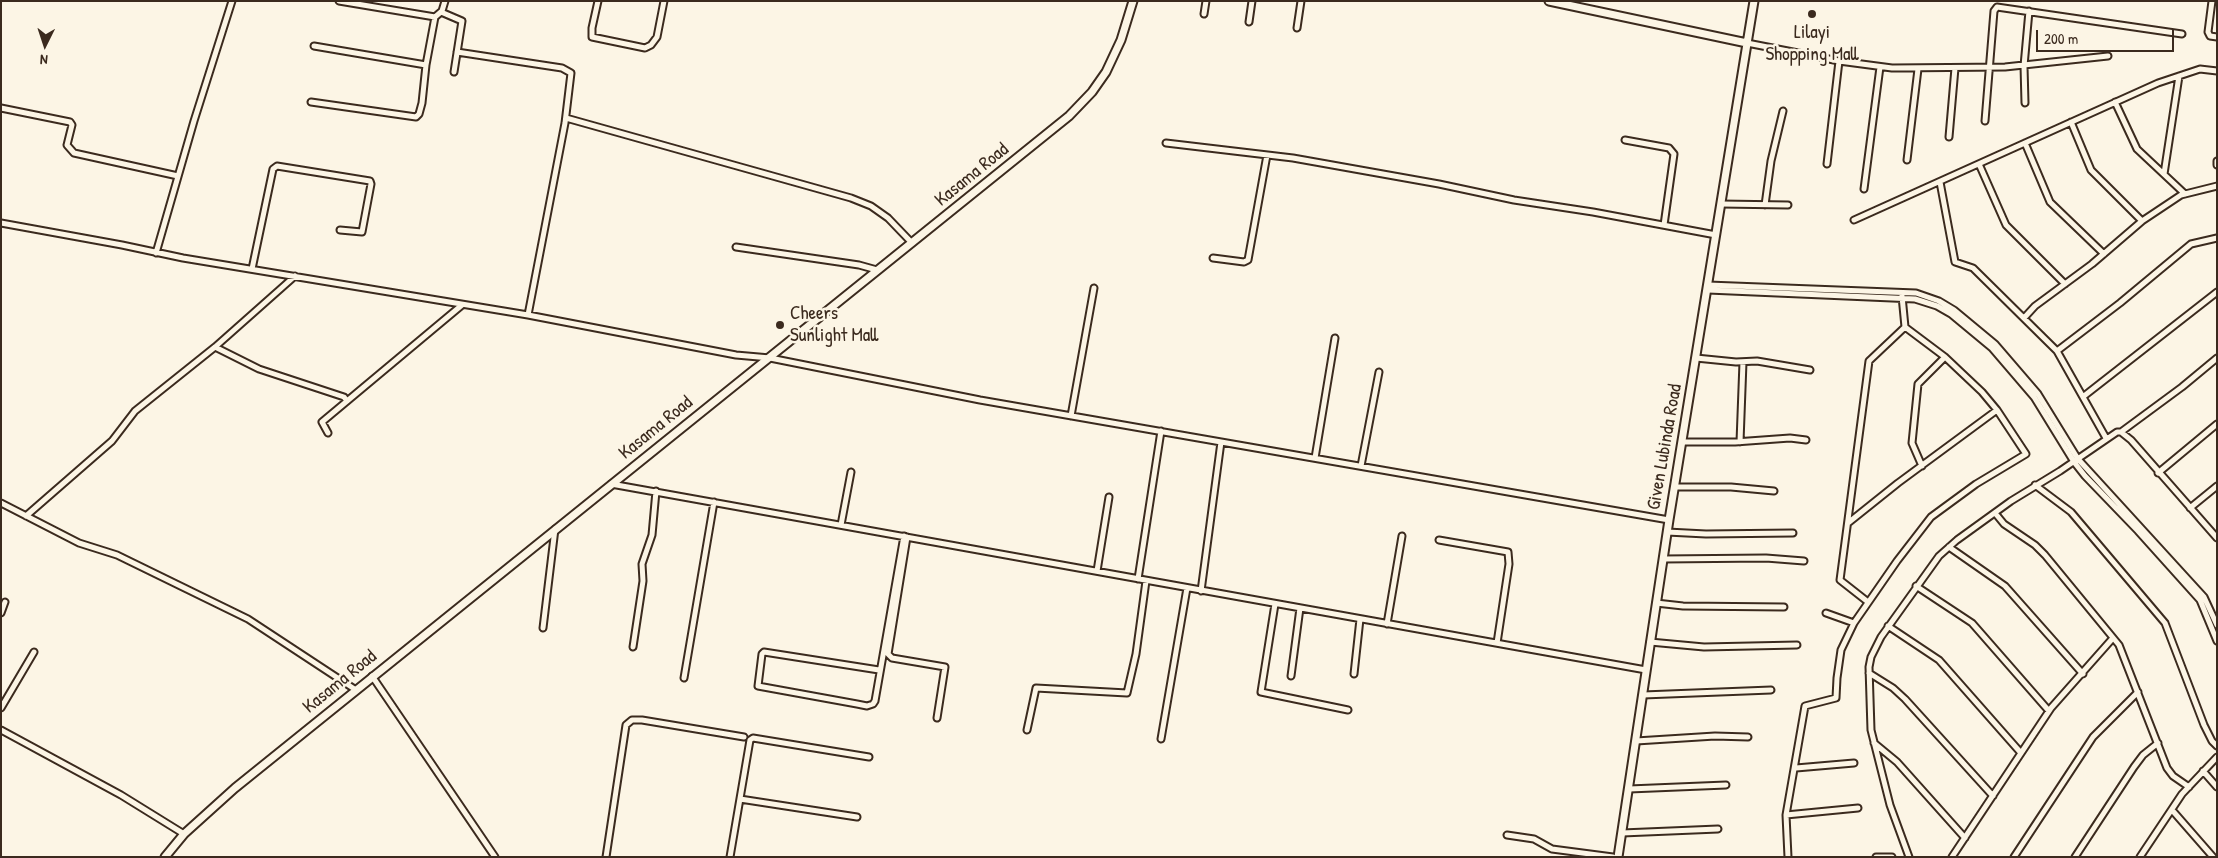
<!DOCTYPE html>
<html>
<head>
<meta charset="utf-8">
<style>
  body { margin:0 }
  #map { position:relative; width:2218px; height:858px; overflow:hidden; background:#fcf5e5; font-family:"Patrick Hand",sans-serif }
  canvas { display:block }
  .frame { position:absolute; inset:0; border:2px solid #3b2a1e; pointer-events:none }
  .north { position:absolute; left:20px; top:20px; width:50px; height:50px; -webkit-text-stroke:4px #fcf5e5; paint-order:stroke; rotate:184deg; font-size:14px; font-weight:700; line-height:20px; text-align:center; color:#3b2a1e }
  .north::after { content:''; display:block; margin:auto; width:18px; height:22px; background:#3b2a1e; clip-path:polygon(50% 0,100% 100%,50% 72%,0 100%) }
  .scale { position:absolute; left:2036px; top:30px; width:138px; height:22px; box-sizing:border-box; border:2px solid #3b2a1e; border-top:0; padding-left:6px; font-size:15px; line-height:18px; white-space:nowrap; color:#3b2a1e; -webkit-text-stroke:4px #fcf5e5; paint-order:stroke }
</style>
</head>
<body>
<div id="map">
<canvas width="2218" height="858"></canvas>
<div class="frame"></div>
<div class="north">N</div>
<div class="scale">200 m</div>
</div>
<script>
const ctx = document.querySelector('canvas').getContext('2d');
ctx.lineJoin = 'round';
function poly(rows) {
  const path = new Path2D();
  for (const r of rows) {
    path.moveTo(r[0], r[1]);
    for (let i = 2; i < r.length; i += 2) path.lineTo(r[i], r[i + 1]);
  }
  return path;
}
function strokePath(path, color, width, dash) {
  ctx.strokeStyle = color;
  ctx.lineWidth = width;
  ctx.lineCap = dash ? 'butt' : 'round';
  ctx.setLineDash(dash || []);
  ctx.stroke(path);
}
function write(font, color, halo, rows, align = 'center') {
  ctx.font = font + ' "Patrick Hand",sans-serif';
  ctx.lineWidth = 5;
  ctx.setLineDash([]);
  ctx.textBaseline = 'middle';
  ctx.strokeStyle = halo;
  ctx.fillStyle = color;
  for (const [text, x, y, turn = 0] of rows) {
    ctx.save();
    ctx.translate(x, y);
    ctx.rotate((+turn || 0) * Math.PI / 180);
    ctx.textAlign = isNaN(turn) ? turn : align;
    if (halo) ctx.strokeText(text, 0, 0);
    ctx.fillText(text, 0, 0);
    ctx.restore();
  }
}
const street = poly([
  [339,1,435,17],
  [598,1,592,28,592,37,645,48,651,45,657,37,664,1],
  [2212,1,2208,32,2210,36,2217,37],
  [441,12,462,21,454,72],
  [1204,14,1206,1],
  [1249,22,1252,1],
  [1297,28,1301,1],
  [1747,43,1839,61,1892,68,2005,67,2108,56],
  [314,46,426,65],
  [457,52,562,68,571,73,565,123,528,315],
  [311,102,416,117,419,114,422,103,426,65,435,17,442,11,445,1],
  [2115,102,2137,149,2185,194],
  [2025,103,2024,66,2029,11],
  [1,108,70,122,72,125,67,145,74,153,178,176],
  [566,118,851,198,871,206,888,218,912,243],
  [1985,121,1994,11,1997,7,2182,34],
  [2071,122,2091,170,2142,221],
  [1949,137,1955,68],
  [1625,140,1669,148,1674,154,1664,225],
  [1166,143,1293,158,1439,184,1514,200,1593,212,1716,235],
  [2025,143,2050,202,2104,254],
  [1907,160,1918,69],
  [2217,161,2217,165],
  [1827,164,1839,61],
  [1979,164,2006,225,2065,284],
  [2164,174,2179,76],
  [1940,182,1955,262,1973,268,2057,351,2106,438],
  [1864,189,1880,67],
  [1721,204,1788,205],
  [1765,205,1771,161,1783,111],
  [1854,220,2158,83,2200,69,2217,71],
  [1,223,122,245,183,258,528,315,736,355,770,358,980,400,1669,520],
  [736,247,859,265,877,270],
  [156,253,194,121,232,1],
  [1213,258,1244,262,1248,260,1267,155],
  [252,269,273,169,277,166,370,181,371,184,362,232,340,230],
  [1708,285,1916,293,1939,301,1954,310,1995,344,2038,394,2078,459,2204,597,2217,625],
  [1708,290,1915,299,1937,306,1951,314,1992,348,2034,397,2074,462,2085,476,2138,531,2200,600,2217,641],
  [2024,318,2035,306,2092,264,2142,221,2181,195,2217,186],
  [215,347,259,369,344,397,347,401],
  [2057,351,2120,303,2191,244,2217,238],
  [1696,358,1736,362,1757,361,1810,370],
  [2084,396,2217,292],
  [1071,416,1094,288],
  [2121,432,2182,387,2217,358],
  [328,433,322,422,462,305],
  [1682,442,1735,442,1790,438,1806,440],
  [1740,442,1743,362],
  [1315,458,1335,338],
  [1361,466,1379,372],
  [1922,466,1912,443,1918,384,1945,357],
  [2158,473,2217,424],
  [611,484,1646,670],
  [2035,485,2071,512,2165,623,2204,725,2212,741,2217,746],
  [1675,487,1731,487,1774,491],
  [1,503,79,543,117,555,248,619,356,690],
  [2190,508,2217,486],
  [1995,513,2004,524,2035,545,2045,555,2119,645,2167,768,2173,776,2189,787],
  [26,516,112,441,135,411,215,347,295,276],
  [1848,523,1898,483,1997,410],
  [841,525,851,472],
  [1667,532,1706,534,1793,533],
  [907,537,888,654,892,658,945,667,937,718],
  [1439,540,1508,552,1509,564,1497,643],
  [1949,547,2005,586,2083,674],
  [1663,559,1766,558,1804,561],
  [1097,571,1109,497],
  [1138,579,1161,431],
  [1916,586,1972,623,2049,711],
  [1201,591,1221,442],
  [1868,602,1840,580,1869,361,1905,327,1902,296],
  [1656,603,1683,606,1784,607],
  [1275,604,1261,692,1348,710],
  [1,613,5,602],
  [1826,613,1854,623],
  [1387,624,1402,536],
  [1888,626,1939,660,2021,753],
  [543,628,555,529],
  [1650,642,1704,647,1797,645],
  [633,647,643,581,642,564,652,535,656,491],
  [879,670,764,652,762,654,758,686,857,704,867,706,873,704,875,701,904,536],
  [1869,673,1893,688,1905,699,1993,796],
  [1354,674,1360,619],
  [372,676,495,857],
  [1291,676,1300,608],
  [684,678,714,502],
  [1643,695,1771,690],
  [1,708,34,652],
  [1,730,121,795,184,834],
  [1027,730,1036,688,1127,693,1136,654,1146,581],
  [1161,739,1187,588],
  [1636,741,1715,736,1748,737],
  [1874,743,1897,762,1965,838],
  [1796,768,1854,763],
  [2203,771,2217,787],
  [1629,789,1726,785],
  [740,799,857,817],
  [2172,810,2213,857],
  [1786,815,1858,808],
  [1622,833,1718,829],
  [1507,835,1534,839,1552,849,1613,857],
  [606,857,626,725,632,720,642,720,744,737],
  [730,857,750,740,753,738,869,757],
  [1788,857,1786,815,1805,706,1836,698,1837,678,1841,650,1854,623,1897,561,1931,517,1976,484,2026,454,1997,410,1982,392,1945,357,1905,327],
  [1876,857,1892,857],
  [1909,857,1890,805,1871,730,1869,667,1871,657,1881,637,1939,556,1957,540,2011,501,2060,471,2117,432,2121,432,2131,440,2217,538],
  [1952,857,2051,708,2113,638],
  [2014,857,2093,737,2138,692],
  [2075,857,2134,767,2143,755,2158,743],
  [2140,857,2182,794,2217,757]
]);
const secondary = poly([
  [1549,1,1747,43],
  [165,857,184,834,235,788,1069,116,1092,92,1106,72,1121,40,1133,1],
  [1618,857,1669,520,1754,1]
]);
strokePath(street, '#3b2a1e', 9);
strokePath(secondary, '#3b2a1e', 11);
strokePath(street, '#fcf5e5', 5);
strokePath(secondary, '#fcf5e5', 7);
for (const [x, y, r, color] of [
  [1812,14,5,"#3b2a1e"],
  [780,325,5,"#3b2a1e"]
]) {
  const dot = new Path2D();
  dot.arc(x, y, r, 0, 2 * Math.PI);
  ctx.fillStyle = color;
  ctx.fill(dot);
  strokePath(dot, '#fcf5e5', 2);
}
write('19px', '#3b2a1e', '#fcf5e5', [
  ["Lilayi",1812,33],
  ["Shopping Mall",1812,55],
  ["Cheers",790,314,"left"],
  ["Sunlight Mall",790,336,"left"]
]);
write('19px', '#3b2a1e', '#fcf5e5', [
  ["Kasama Road",972,175,-39],
  ["Kasama Road",656,428,-39],
  ["Given Lubinda Road",1665,447,-80],
  ["Kasama Road",340,682,-39]
]);
</script>
</body>
</html>
